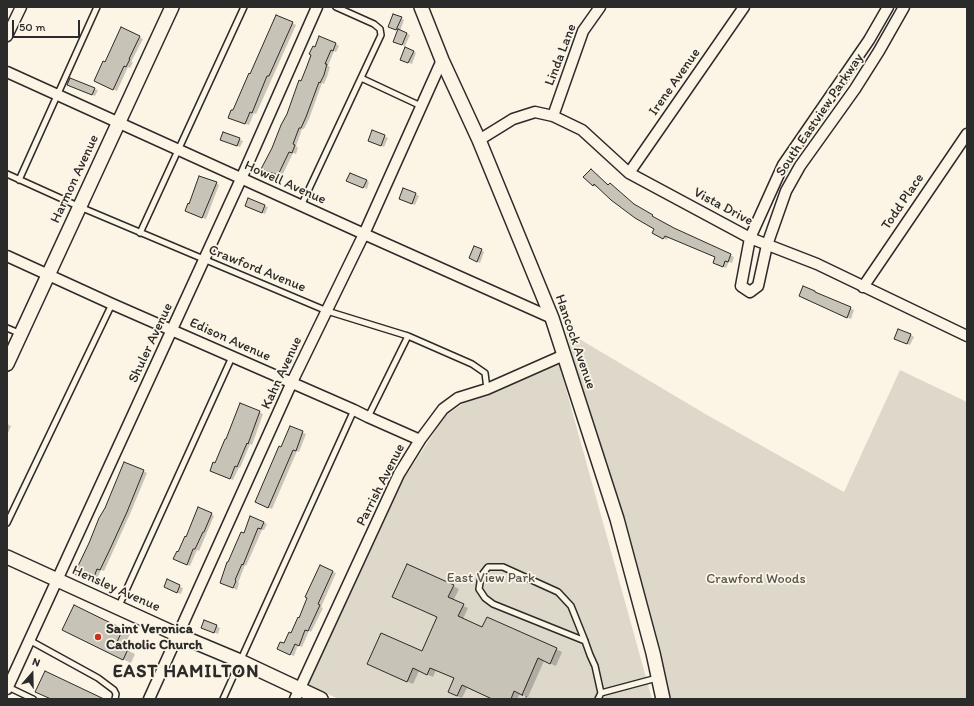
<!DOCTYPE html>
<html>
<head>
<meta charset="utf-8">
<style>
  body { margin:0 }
  #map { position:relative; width:974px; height:706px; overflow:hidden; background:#fcf5e5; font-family:Itim,sans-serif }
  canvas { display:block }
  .frame { position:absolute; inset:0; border:8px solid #2b2b2b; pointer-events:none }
  .north { position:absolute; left:12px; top:654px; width:40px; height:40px; -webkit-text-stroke:3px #fcf5e5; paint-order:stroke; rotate:20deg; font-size:11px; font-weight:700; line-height:16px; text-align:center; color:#2b2b2b }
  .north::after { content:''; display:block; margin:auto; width:14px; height:18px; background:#2b2b2b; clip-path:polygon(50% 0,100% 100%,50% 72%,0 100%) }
  .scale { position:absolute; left:12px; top:20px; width:68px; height:18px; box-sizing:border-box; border:2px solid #2b2b2b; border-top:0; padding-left:5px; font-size:12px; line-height:14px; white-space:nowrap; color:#2b2b2b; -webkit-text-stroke:3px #fcf5e5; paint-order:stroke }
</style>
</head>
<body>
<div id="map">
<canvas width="974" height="706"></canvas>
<div class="frame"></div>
<div class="north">N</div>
<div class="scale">50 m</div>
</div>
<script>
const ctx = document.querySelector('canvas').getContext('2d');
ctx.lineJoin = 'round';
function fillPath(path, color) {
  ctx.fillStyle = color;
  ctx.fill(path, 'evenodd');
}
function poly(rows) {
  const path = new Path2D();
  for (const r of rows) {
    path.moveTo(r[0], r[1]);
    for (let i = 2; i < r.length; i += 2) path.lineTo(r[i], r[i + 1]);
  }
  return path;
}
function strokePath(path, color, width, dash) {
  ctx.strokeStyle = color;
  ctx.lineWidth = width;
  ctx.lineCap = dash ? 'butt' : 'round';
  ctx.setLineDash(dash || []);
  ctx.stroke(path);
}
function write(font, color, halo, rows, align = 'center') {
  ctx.font = font + ' Itim,sans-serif';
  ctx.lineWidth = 3.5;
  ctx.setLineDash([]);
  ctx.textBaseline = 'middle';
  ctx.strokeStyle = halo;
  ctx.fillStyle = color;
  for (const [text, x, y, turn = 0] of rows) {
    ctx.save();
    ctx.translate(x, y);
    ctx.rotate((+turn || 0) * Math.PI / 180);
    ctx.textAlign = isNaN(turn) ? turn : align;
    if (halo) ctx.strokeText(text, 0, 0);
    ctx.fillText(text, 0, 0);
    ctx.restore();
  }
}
fillPath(poly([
  [566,331,707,415,844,492,900,370,967,402,967,699,663,699],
  [559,364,652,699,339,699,308,685,405,477,445,416,464,403]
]), '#ded8ca');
fillPath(poly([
  [401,18,404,20,400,31,410,35,405,46,398,43,399,31,392,28],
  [292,23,296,25,256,114,254,113,249,125,233,119,251,75],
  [121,28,143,39,131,62,133,62,130,68,128,67,117,91,98,82],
  [336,44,339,46,336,52,334,51,328,66,330,67,327,77,324,84,322,83,309,119,304,129,302,129,296,146,298,148,296,154,293,153,282,176,266,170,273,149,302,82],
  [413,51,416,53,412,64,404,61],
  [71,86,94,89,98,90,95,96],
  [384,136,388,138,384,147,372,142],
  [239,139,243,141,240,147,224,141],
  [594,172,609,185,638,207,673,229,734,257,732,263,729,262,726,268,717,264,716,257,668,237,667,240,653,233,656,229,598,186,597,187,593,186,584,177],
  [366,180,369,182,367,189,351,182],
  [216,183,219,185,206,219,189,213],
  [416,194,419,196,415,205,403,200],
  [264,206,268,207,265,214,249,207],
  [481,250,484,252,480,263,473,260],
  [803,287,854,310,851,319,803,298],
  [911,335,914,337,910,345,899,341],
  [241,404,263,414,252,445,250,444,240,468,239,467,233,480,214,472,215,464],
  [7,424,11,426,8,433,7,433],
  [291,427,306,434,299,452,297,451,272,509,259,504],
  [143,471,147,473,130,514,104,571,101,570,95,583,73,573,79,567],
  [211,514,214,516,199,551,197,550,190,566,178,561],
  [263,522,267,524,264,530,262,530,246,566,245,565,238,583,239,583,237,590,224,584,244,534],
  [321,566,336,573,321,607,323,608,311,632,309,631,302,647,298,645,294,656,281,651,299,619],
  [168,581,183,588,181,594,168,589],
  [453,586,459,589,453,601,468,608,463,619,483,628,556,649,562,652,556,666,544,661,528,697,520,694,517,699,493,699,467,688,462,698,454,695,455,678,436,670,433,677,419,671,413,684,373,666,422,653,438,617,399,600],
  [205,621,220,628,218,634,205,629],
  [123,630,130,634,123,648,135,654,131,663,70,634]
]), '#0003');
const building = poly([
  [393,14,402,17,396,30,388,27,393,14],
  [276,15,293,22,269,76,267,76,252,113,250,112,245,124,228,118,231,110,233,110,249,73,250,74,276,15],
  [121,27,140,36,129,59,130,59,126,67,124,66,113,90,94,81,103,61,105,62,121,27],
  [398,29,407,33,402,45,393,42,398,29],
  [319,36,336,43,333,51,331,50,325,64,327,64,324,75,320,83,319,82,306,117,301,128,299,128,293,144,295,145,292,153,289,152,278,175,261,169,272,148,281,125,287,114,299,80,301,81,307,66,311,55,309,54,313,46,315,47,319,36],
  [405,47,414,51,408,63,400,60,405,47],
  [70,78,95,88,92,95,67,85,70,78],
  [372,130,385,135,381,146,368,141,372,130],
  [223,132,240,138,237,146,220,140,223,132],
  [591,169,608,185,610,183,634,204,653,215,652,216,674,228,731,254,728,262,725,261,723,267,713,263,715,257,665,236,663,239,652,233,654,229,635,218,611,200,594,184,593,186,583,177,591,169],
  [350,173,367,180,363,188,346,181,350,173],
  [199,176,217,182,202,218,185,211,188,203,189,204,199,176],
  [403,188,416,193,412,204,399,199,403,188],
  [248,198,265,205,262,213,245,206,248,198],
  [474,246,482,249,477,262,469,258,474,246],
  [803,286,815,291,815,292,851,307,847,318,799,296,803,286],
  [898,329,911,334,907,344,894,339,898,329],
  [240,403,260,411,248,444,247,443,237,467,235,466,230,479,210,471,213,462,215,463,225,439,226,439,240,403],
  [290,426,303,431,296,451,293,450,268,508,255,502,279,446,281,447,290,426],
  [124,462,144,470,127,512,111,547,100,570,97,569,92,582,72,573,75,565,78,566,89,543,99,518,105,508,124,462],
  [198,507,212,513,204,532,203,532,195,549,193,549,187,565,173,559,177,551,178,552,185,536,186,537,198,507],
  [250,516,264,522,261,529,258,528,243,565,242,564,235,580,236,581,233,588,220,583,227,562,228,562,241,532,244,533,250,516],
  [407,564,454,585,448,597,464,604,458,616,482,627,487,617,557,648,550,664,538,658,522,695,514,691,511,699,492,699,462,685,457,696,448,692,454,678,430,668,427,675,413,668,407,682,367,664,381,633,422,651,437,617,392,597,407,564],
  [320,565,333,571,318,604,320,605,308,631,305,630,299,646,295,644,290,655,277,649,280,642,284,643,289,632,291,633,298,617,299,618,307,598,305,597,320,565],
  [167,579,180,585,177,593,164,587,167,579],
  [74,605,123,629,116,644,128,649,123,660,62,630,74,605],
  [204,620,217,625,214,633,201,628,204,620],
  [45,671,104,699,51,699,35,692,45,671]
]);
fillPath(building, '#c8c3b7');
strokePath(building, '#2b2b2b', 1);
const service = poly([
  [361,78,421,106],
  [7,174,80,207,327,311,408,336,472,364,485,373,487,389],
  [19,180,97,7],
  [301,206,381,35,380,29,374,24,336,7],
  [140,233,244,7],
  [7,328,21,334],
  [368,417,408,336],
  [7,523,112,304],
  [118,608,232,357],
  [29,640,98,678,114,690,116,694,115,699],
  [585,641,493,604,485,598,479,589,481,576,488,567,503,567,558,592,571,606,585,641,590,655,595,666,601,693],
  [8,687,33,699],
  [223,699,354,410],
  [598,699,601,693,657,678]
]);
const minor = poly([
  [888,7,869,40,783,165,750,238,741,286,750,292,758,286,767,245,786,191,800,166,855,89,879,51,904,7],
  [7,36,21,7],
  [7,72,364,234,552,318],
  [553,116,583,31,600,7],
  [479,140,513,119,535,112,553,116,582,130,629,173,750,238,817,264,967,336],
  [629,173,744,7],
  [7,256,112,304,354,410,368,417,420,440],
  [863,287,967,134],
  [7,689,241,179,317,7],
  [149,699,292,382,364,234,442,60],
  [295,699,399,474,420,440,443,409,458,398,487,389,564,355]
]);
const tertiary = poly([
  [421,7,442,60,479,140,552,318,617,519,653,653,663,699],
  [7,364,172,7],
  [7,557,178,635,240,661,321,699]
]);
strokePath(service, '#2b2b2b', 8);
strokePath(minor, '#2b2b2b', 13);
strokePath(tertiary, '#2b2b2b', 16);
strokePath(poly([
  [522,695,531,699]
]), '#2b2b2b', 1.5, [1, 3]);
strokePath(service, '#fcf5e5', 5);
strokePath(minor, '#fcf5e5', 10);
strokePath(tertiary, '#fcf5e5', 13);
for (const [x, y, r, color] of [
  [98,637,4,"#c8321e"]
]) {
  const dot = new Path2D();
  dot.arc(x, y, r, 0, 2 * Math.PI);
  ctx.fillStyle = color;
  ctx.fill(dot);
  strokePath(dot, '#fcf5e5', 1.5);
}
write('14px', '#2b2b2b', '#fcf5e5', [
  ["Linda Lane",561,55,-69],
  ["Irene Avenue",675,82,-55],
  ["South Eastview Parkway",820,115,-56],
  ["Harmon Avenue",75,179,-65],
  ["Howell Avenue",285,183,24],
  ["Todd Place",903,202,-56],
  ["Vista Drive",723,207,28],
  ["Crawford Avenue",257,269,22],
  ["Edison Avenue",230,340,24],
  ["Hancock Avenue",575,342,71],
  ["Shuler Avenue",151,343,-65],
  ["Kahn Avenue",282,373,-65],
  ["Parrish Avenue",381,485,-63],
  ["Hensley Avenue",116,589,24]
]);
write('14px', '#585653', '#fcf5e5', [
  ["East View Park",491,578],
  ["Crawford Woods",756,579]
]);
write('bold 14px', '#2b2b2b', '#fcf5e5', [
  ["Saint Veronica",106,629],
  ["Catholic Church",106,645]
], 'left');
ctx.letterSpacing = '1px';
write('bold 18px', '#2b2b2b', '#fcf5e5', [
  ["EAST HAMILTON",186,672]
]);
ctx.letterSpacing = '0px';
</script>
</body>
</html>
